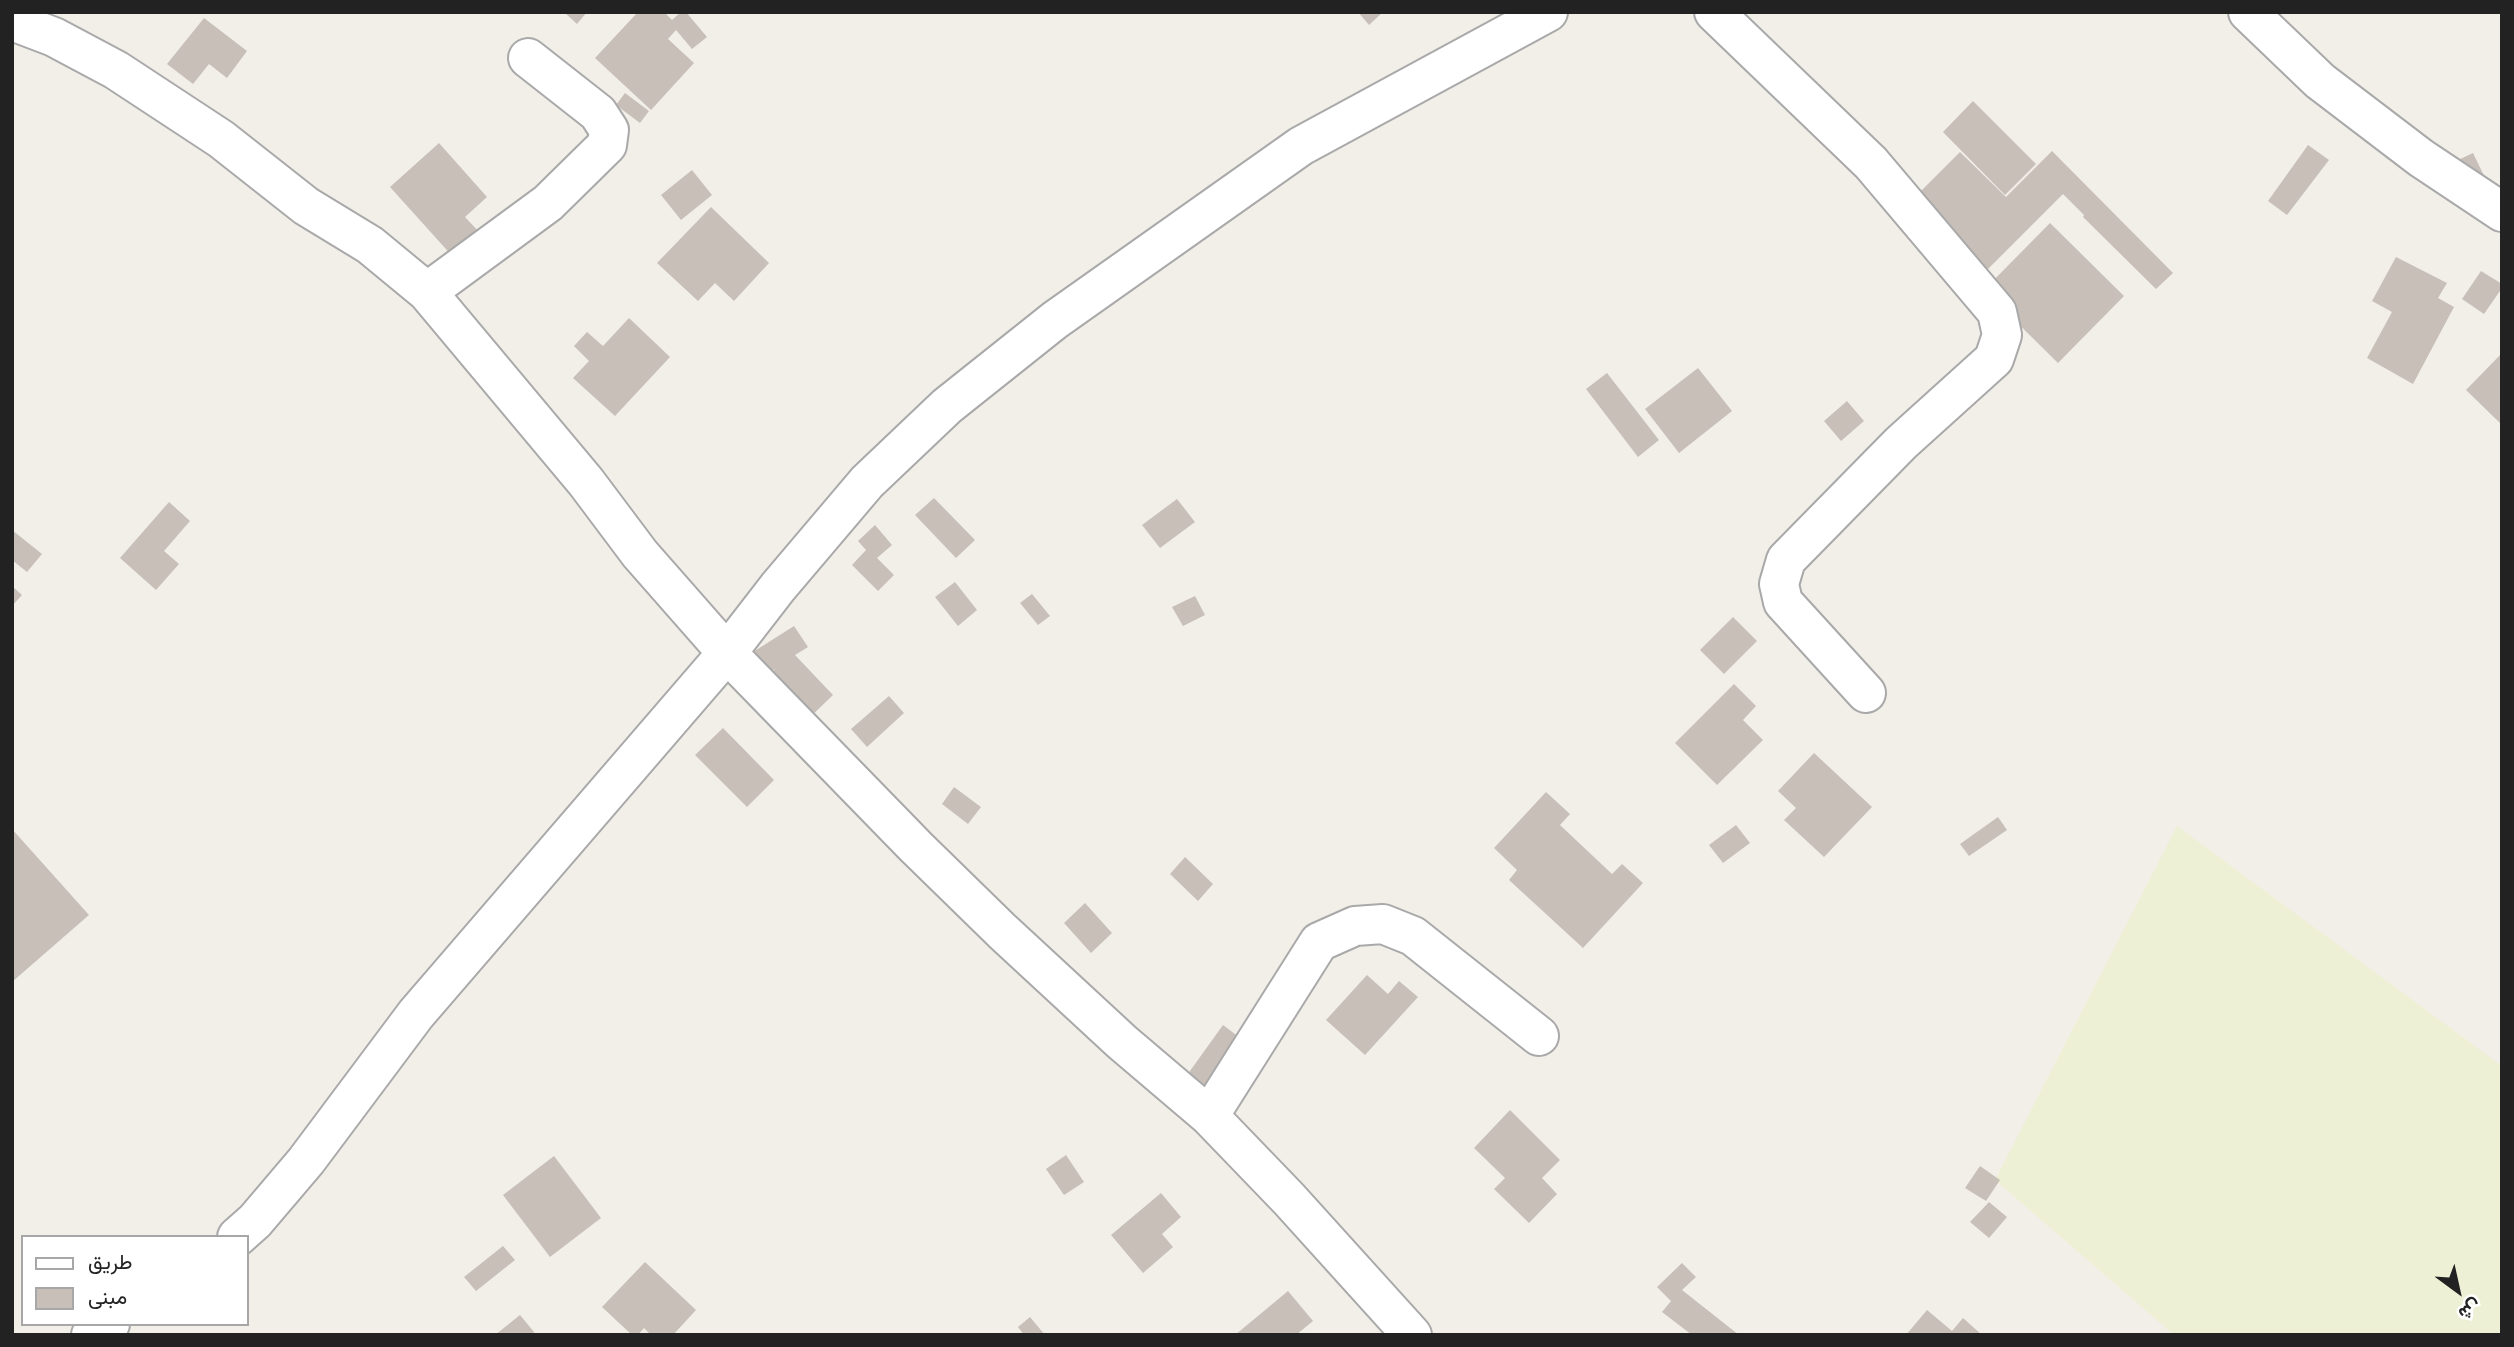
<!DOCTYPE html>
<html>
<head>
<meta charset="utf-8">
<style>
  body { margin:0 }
  #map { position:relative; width:2514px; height:1347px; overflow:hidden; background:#f2efe9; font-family:"Source Sans 3",Vazirmatn,sans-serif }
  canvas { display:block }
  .frame { position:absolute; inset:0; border:14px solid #222; pointer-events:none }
  .legend { position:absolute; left:21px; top:1235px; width:228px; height:91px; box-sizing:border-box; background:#fff; border:2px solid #a7a7a7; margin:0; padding:9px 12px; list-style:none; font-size:21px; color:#222 }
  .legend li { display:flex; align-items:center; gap:14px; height:35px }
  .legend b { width:35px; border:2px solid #a7a7a7 }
  .north { position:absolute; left:2423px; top:1256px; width:70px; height:70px; -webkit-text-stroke:5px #fff; paint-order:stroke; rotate:147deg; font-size:19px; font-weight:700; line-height:28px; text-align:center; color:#222 }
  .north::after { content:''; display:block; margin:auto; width:24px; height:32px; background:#222; clip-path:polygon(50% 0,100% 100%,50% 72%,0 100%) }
</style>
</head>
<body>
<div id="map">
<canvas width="2514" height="1347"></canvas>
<div class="frame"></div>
<ul class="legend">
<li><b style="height:9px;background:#fff"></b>طريق</li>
<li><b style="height:19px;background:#c7bfb8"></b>مبنى</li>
</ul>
<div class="north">ش</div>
</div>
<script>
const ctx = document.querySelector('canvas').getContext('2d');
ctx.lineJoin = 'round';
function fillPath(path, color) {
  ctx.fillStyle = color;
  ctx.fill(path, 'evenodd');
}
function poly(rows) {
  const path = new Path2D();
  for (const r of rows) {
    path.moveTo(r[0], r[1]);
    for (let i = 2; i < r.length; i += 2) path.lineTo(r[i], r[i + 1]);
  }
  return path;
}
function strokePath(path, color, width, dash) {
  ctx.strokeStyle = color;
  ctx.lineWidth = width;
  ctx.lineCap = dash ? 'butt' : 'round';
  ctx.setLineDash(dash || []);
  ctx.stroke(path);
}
fillPath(poly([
  [2177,826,2502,1066,2502,1335,2174,1335,1995,1180]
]), '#eef0d5');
fillPath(poly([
  [564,12,587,12,577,24],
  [638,12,664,12,672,20,681,12,686,12,707,37,692,49,676,30,668,39,694,63,651,110,595,58],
  [1358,12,1383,12,1369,25],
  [204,18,247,51,227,78,209,64,193,84,167,64],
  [625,93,649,111,640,123,616,105],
  [1973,101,2036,164,2005,195,1943,132],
  [439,143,487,197,465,217,481,234,454,258,390,187],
  [2308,145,2329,160,2287,215,2268,201],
  [2052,151,2173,273,2156,289,2083,217,2084,215,2063,194,1982,275,1910,202,1960,152,2006,197],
  [2473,153,2487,182,2456,161],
  [692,170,712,195,681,220,661,195],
  [711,207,769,263,734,301,715,283,698,301,657,263],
  [2050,223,2124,296,2058,363,1984,290],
  [2396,257,2447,283,2438,298,2454,307,2413,384,2367,358,2392,312,2372,301],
  [2481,271,2502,284,2502,288,2484,314,2462,299],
  [629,318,670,357,615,416,573,378,589,361,574,346,587,332,603,346],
  [2502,353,2502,425,2466,390],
  [1698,368,1732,411,1679,453,1645,409],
  [1607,373,1659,440,1638,457,1586,389],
  [1847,401,1864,421,1841,441,1824,421],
  [934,498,975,540,956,558,915,515],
  [1177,499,1195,522,1160,548,1142,525],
  [169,502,190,521,164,551,179,564,156,590,120,558],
  [875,525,892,545,877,558,894,575,878,591,852,565,866,550,858,541],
  [12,530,42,554,27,572,12,560],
  [955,582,977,610,958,626,935,597],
  [12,586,22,595,12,606],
  [1032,594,1050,616,1038,625,1020,603],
  [1195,596,1205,615,1183,626,1172,607],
  [1733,617,1757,641,1724,674,1700,650],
  [794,626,808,647,795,655,833,695,801,726,760,683,776,668,767,674,753,652],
  [1734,684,1756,706,1743,720,1763,740,1717,785,1675,743],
  [889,696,904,713,867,747,851,729],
  [723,728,774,780,747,807,695,755],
  [1814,753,1872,807,1824,857,1784,820,1796,808,1778,791],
  [954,787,981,807,968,824,942,804],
  [1546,792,1570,814,1560,825,1612,874,1622,864,1643,883,1583,948,1509,880,1517,870,1494,848],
  [1998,817,2007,830,1969,856,1960,844],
  [1736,825,1750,843,1723,863,1709,845],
  [12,829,89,915,12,982],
  [1185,857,1213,884,1198,901,1170,874],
  [1085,903,1112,933,1091,953,1064,923],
  [1367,975,1388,994,1399,981,1418,997,1365,1055,1326,1020],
  [1223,1025,1252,1047,1207,1110,1177,1089],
  [1510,1110,1560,1160,1542,1178,1557,1194,1529,1223,1494,1189,1505,1178,1474,1148],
  [1066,1155,1084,1182,1064,1195,1046,1169],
  [554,1156,601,1218,550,1257,503,1195],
  [1980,1166,2000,1180,1986,1201,1965,1188],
  [1161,1193,1181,1217,1162,1234,1173,1247,1143,1273,1111,1235],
  [1989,1202,2007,1217,1989,1238,1970,1222],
  [503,1246,515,1260,476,1291,464,1277],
  [645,1262,696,1310,673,1335,651,1335,644,1328,638,1335,632,1335,602,1307],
  [1682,1263,1696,1277,1682,1290,1739,1335,1692,1335,1662,1312,1671,1301,1657,1287],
  [1288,1291,1313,1321,1296,1335,1235,1335],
  [1927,1310,1952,1331,1963,1318,1982,1335,1906,1335],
  [520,1315,534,1332,532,1335,495,1335],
  [1030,1317,1045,1335,1024,1335,1018,1327]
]), '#c7bfb8');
const street = poly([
  [1714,12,1871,163,1997,312,2002,335,1994,359,1901,443,1786,560,1779,584,1783,602,1866,693],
  [2248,12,2320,81,2421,158,2502,212],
  [12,21,54,37,116,70,221,139,306,206,370,245,427,292,586,482,640,554,727,653,916,847,1002,931,1122,1042,1209,1116,1289,1199,1412,1335],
  [427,292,548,203,607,145,609,130,598,113,528,58],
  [1209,1116,1319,942,1355,926,1383,924,1413,936,1539,1036],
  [237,1237,255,1221,306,1161,416,1014,727,653,778,587,867,482,947,406,1055,320,1301,146,1548,12],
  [91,1335,110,1324]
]);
strokePath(street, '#a9a9a9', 42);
strokePath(street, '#fff', 38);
</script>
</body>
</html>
